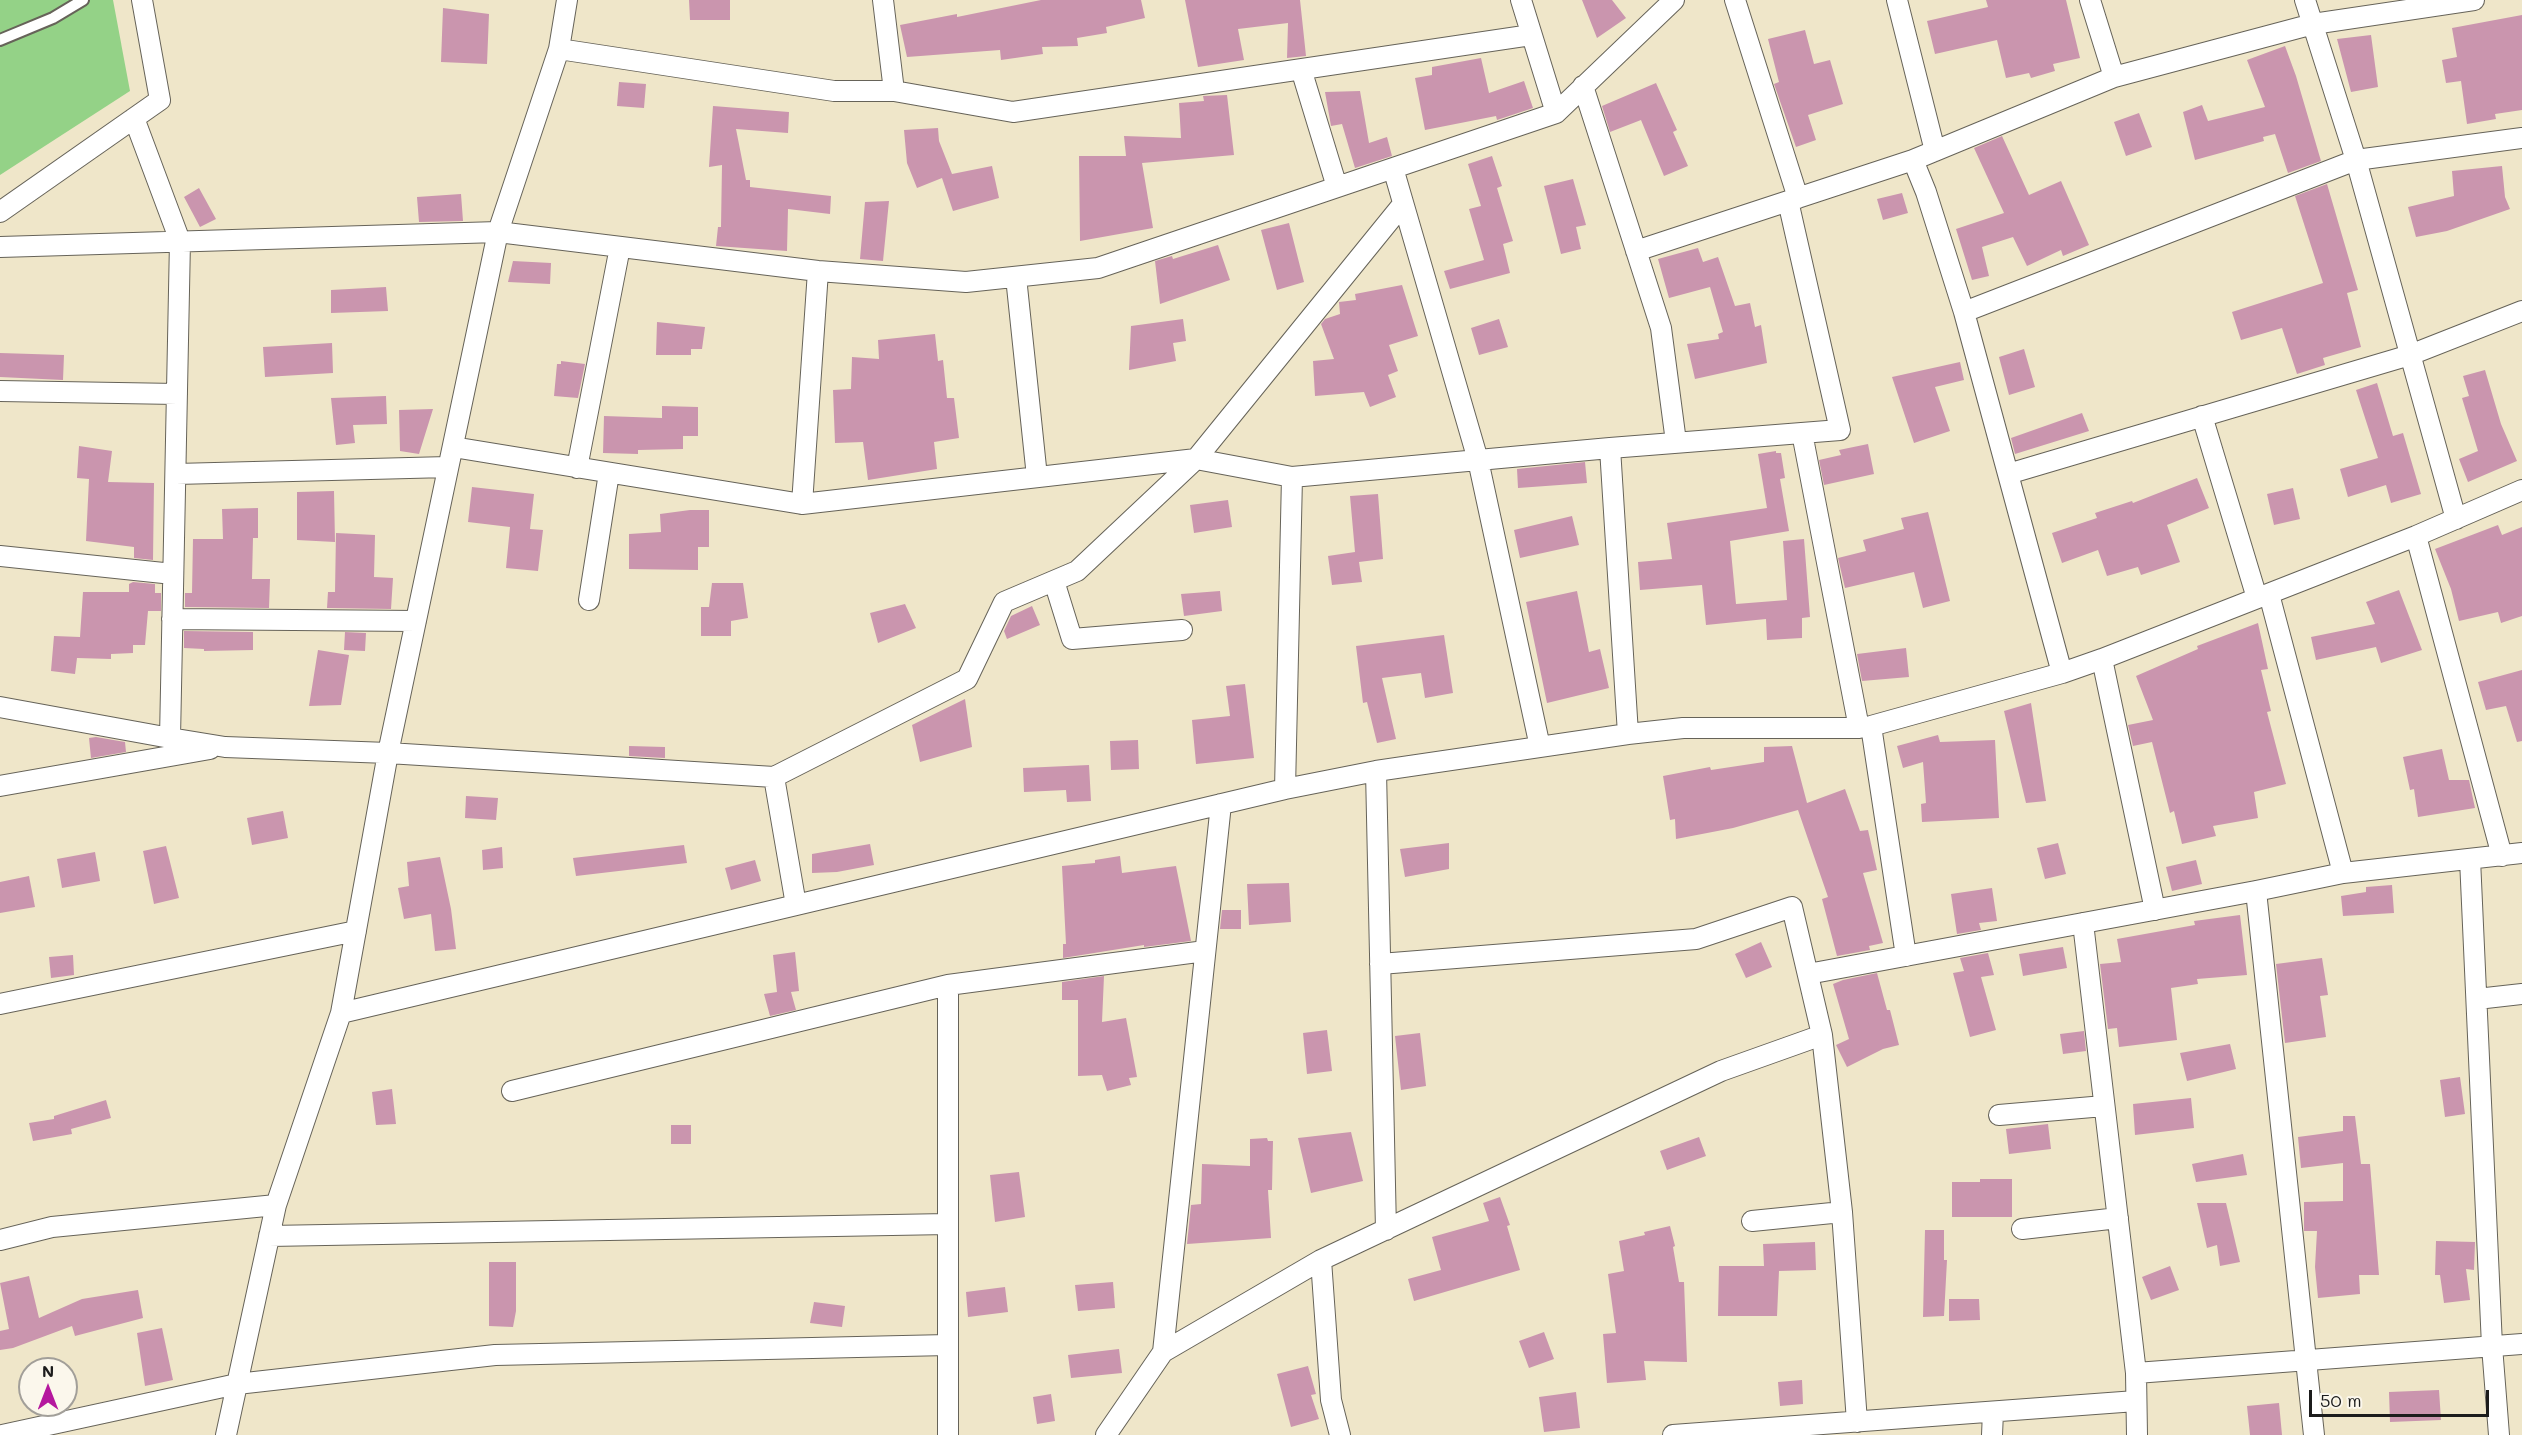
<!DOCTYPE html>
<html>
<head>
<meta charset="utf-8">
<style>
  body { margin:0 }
  #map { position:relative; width:2522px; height:1435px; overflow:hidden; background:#efe6c9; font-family:Mali,sans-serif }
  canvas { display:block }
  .north { position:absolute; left:18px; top:1357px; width:60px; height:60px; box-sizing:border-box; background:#fbf7ec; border:2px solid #a29f99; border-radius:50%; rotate:0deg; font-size:16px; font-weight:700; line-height:24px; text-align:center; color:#1c1c1c }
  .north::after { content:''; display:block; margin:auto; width:21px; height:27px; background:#b5179e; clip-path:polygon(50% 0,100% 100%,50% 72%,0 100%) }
  .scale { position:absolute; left:2309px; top:1390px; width:180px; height:27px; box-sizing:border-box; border:3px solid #1c1c1c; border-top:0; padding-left:8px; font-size:18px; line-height:21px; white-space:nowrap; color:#1c1c1c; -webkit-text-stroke:4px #fbf7ec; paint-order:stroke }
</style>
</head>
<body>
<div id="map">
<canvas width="2522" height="1435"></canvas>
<div class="north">N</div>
<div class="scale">50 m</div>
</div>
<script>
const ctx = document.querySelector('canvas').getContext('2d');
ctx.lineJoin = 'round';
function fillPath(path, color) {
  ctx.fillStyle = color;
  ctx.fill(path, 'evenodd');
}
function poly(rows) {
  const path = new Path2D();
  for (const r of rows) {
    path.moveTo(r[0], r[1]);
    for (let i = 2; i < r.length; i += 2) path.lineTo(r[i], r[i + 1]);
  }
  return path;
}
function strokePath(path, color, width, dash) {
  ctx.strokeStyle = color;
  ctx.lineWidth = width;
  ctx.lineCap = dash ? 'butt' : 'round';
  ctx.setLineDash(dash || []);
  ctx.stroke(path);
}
fillPath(poly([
  [0,0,113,0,130,91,0,175]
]), '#94d287');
fillPath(poly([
  [689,0,730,0,730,20,690,20],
  [1041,0,1141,0,1145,18,1106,27,1107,33,1077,38,1078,46,1042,47,1043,54,1001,60,1000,50,907,57,900,25,957,14,957,17],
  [1185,0,1300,0,1306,56,1287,58,1288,23,1238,29,1244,60,1198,67],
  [1582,0,1612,0,1626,18,1597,38],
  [1986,0,2066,0,2080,58,2053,64,2055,71,2031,78,2029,73,2006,78,1997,40,1935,54,1927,21,1988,7],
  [443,8,489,14,487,64,441,62],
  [2522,15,2522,110,2495,114,2496,119,2467,124,2461,81,2446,83,2442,60,2457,57,2452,28],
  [1805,30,1814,64,1830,60,1843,104,1808,115,1816,140,1796,147,1774,84,1779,82,1768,39],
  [2371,35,2378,87,2351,92,2337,39],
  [2285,46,2296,76,2321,161,2288,173,2275,134,2263,137,2264,141,2195,160,2183,112,2202,105,2208,121,2265,107,2247,60],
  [1481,58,1489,93,1524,81,1533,108,1497,120,1496,116,1425,130,1415,78,1432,75,1432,67],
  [619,82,646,84,644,108,617,106],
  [1656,83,1677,130,1673,132,1688,166,1664,176,1641,120,1610,132,1602,106],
  [1360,91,1369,143,1387,137,1392,156,1355,168,1342,124,1331,126,1325,92],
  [1227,95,1234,155,1142,163,1153,228,1080,241,1079,156,1126,156,1124,136,1181,138,1179,103,1204,101,1203,96],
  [713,106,789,112,788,133,736,129,746,180,750,180,750,187,831,196,830,214,788,209,787,251,716,246,718,227,721,227,722,165,709,167],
  [2139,113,2152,147,2126,156,2114,122],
  [938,128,939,141,952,174,992,166,999,198,953,211,942,178,917,188,907,163,904,130],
  [2002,136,2029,195,2061,181,2089,245,2063,256,2061,250,2027,266,2013,237,1982,247,1989,276,1972,280,1956,229,2004,213,1974,148],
  [1492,156,1502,186,1497,188,1513,241,1503,244,1510,273,1450,289,1444,271,1484,260,1469,209,1481,206,1468,164],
  [2502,166,2505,197,2510,209,2447,231,2416,237,2408,207,2454,196,2452,171],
  [1573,179,1586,225,1576,227,1581,249,1561,254,1544,186],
  [2327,184,2358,290,2347,293,2361,347,2323,358,2325,365,2297,374,2282,328,2241,340,2232,312,2323,283,2295,196],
  [199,188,216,219,200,227,184,197],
  [1902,193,1908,213,1883,220,1877,199],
  [461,194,463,221,419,222,417,197],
  [889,201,883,261,860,259,865,202],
  [1289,223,1304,282,1277,290,1261,230],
  [1218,245,1230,280,1160,304,1155,261,1172,256,1173,259],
  [1698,248,1703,262,1718,257,1735,306,1750,303,1755,327,1761,325,1767,363,1695,379,1687,344,1719,339,1718,334,1723,332,1710,287,1669,298,1658,259],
  [513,261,551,263,550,284,508,282],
  [1402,285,1418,336,1389,345,1398,371,1388,375,1396,397,1370,407,1364,392,1315,396,1313,361,1334,359,1321,324,1325,319,1340,314,1339,302,1356,300,1355,294],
  [386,287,388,311,331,313,331,290],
  [1183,319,1186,341,1173,343,1176,361,1129,370,1131,326],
  [1499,319,1508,347,1479,355,1471,328],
  [657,322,705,327,702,349,691,349,691,355,656,355],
  [935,334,938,361,943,360,947,398,954,398,959,438,934,442,937,469,868,480,863,442,835,443,833,390,851,389,852,357,879,359,878,340],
  [332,343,333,373,265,377,263,347],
  [2024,349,2035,387,2009,395,1999,357],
  [0,353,64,355,63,380,0,377],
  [561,361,585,364,578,398,554,396,557,364,561,364],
  [1960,362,1964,380,1935,387,1950,431,1914,443,1892,377],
  [2485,370,2501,424,2517,461,2468,482,2459,459,2478,451,2462,398,2469,396,2463,376],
  [2377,383,2393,436,2403,433,2421,494,2391,503,2386,485,2348,497,2340,469,2378,458,2356,390],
  [386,396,387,424,353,425,355,443,336,445,331,398],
  [662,406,698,407,698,436,683,436,683,449,638,450,638,454,603,453,604,416,662,418],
  [433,409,419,454,400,451,399,410],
  [2082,413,2089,431,2015,454,2011,438],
  [1868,444,1874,474,1824,485,1819,460,1841,455,1839,450],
  [79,446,112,451,108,482,154,483,153,560,134,558,134,547,86,541,89,479,77,478],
  [1776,451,1776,453,1781,453,1785,478,1780,479,1789,531,1730,541,1736,604,1787,600,1783,541,1804,539,1810,617,1802,618,1802,638,1767,640,1766,619,1706,625,1702,585,1640,590,1638,562,1672,559,1667,523,1767,508,1758,454],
  [1585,462,1587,483,1518,488,1517,469],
  [2197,478,2209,508,2167,525,2180,562,2141,575,2138,567,2107,576,2098,550,2062,563,2052,533,2097,518,2095,513,2132,501,2133,503],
  [472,487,534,494,530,529,543,530,538,571,506,568,510,527,468,522],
  [2293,488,2300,519,2274,525,2267,494],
  [334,491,335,542,297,540,297,492],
  [1378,494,1383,559,1359,562,1362,582,1332,585,1328,556,1355,552,1350,496],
  [1228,500,1232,527,1194,533,1190,505],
  [258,508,258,538,253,538,252,579,270,579,269,608,185,607,185,593,192,593,193,539,223,539,222,509],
  [690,510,709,510,709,547,698,547,698,570,629,569,629,534,661,532,660,514],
  [1928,512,1950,601,1923,608,1914,572,1845,588,1838,558,1866,551,1863,540,1904,529,1901,518],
  [1572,516,1579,545,1520,558,1514,530],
  [2498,525,2502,535,2522,527,2522,616,2501,623,2498,612,2459,621,2451,589,2435,549],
  [336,533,375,535,374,577,393,578,391,609,327,608,328,592,335,592],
  [133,582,155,584,155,593,161,593,161,611,148,611,145,645,133,645,133,653,111,654,111,659,77,658,75,674,51,671,54,636,80,637,83,592,129,592,129,584],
  [712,583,743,583,748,618,731,621,731,636,701,636,701,607,709,607],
  [2399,590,2422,650,2381,663,2376,647,2316,660,2311,637,2375,624,2366,602],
  [1220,591,1222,611,1184,616,1181,594],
  [1577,591,1589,652,1600,649,1609,688,1547,703,1526,602],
  [905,604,916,628,878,643,870,613],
  [1032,606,1040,625,1007,639,1004,631,1011,616],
  [2258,623,2268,669,2261,670,2271,711,2267,712,2286,784,2254,792,2258,818,2213,826,2216,836,2182,844,2174,811,2170,813,2152,742,2133,746,2128,725,2153,720,2136,676,2198,649,2197,646],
  [184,631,253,632,253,650,204,651,204,649,184,648],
  [345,632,366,633,365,651,344,650],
  [1444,635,1453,693,1425,698,1421,673,1382,678,1396,739,1377,743,1367,702,1363,703,1356,646],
  [1906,648,1909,677,1862,681,1857,654],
  [318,650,349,655,341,705,309,706],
  [2522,670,2522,741,2517,742,2506,706,2486,710,2478,682],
  [1245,684,1254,758,1196,764,1192,720,1230,716,1226,686],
  [965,699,972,747,920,762,912,725],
  [2031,703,2046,801,2026,803,2004,711],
  [1938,735,1940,742,1995,740,1999,818,1922,822,1921,804,1926,803,1923,762,1903,768,1897,746],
  [96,737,125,742,126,752,91,758,89,738],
  [1138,740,1139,769,1111,770,1110,741],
  [629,746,665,747,665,758,629,756],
  [1792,746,1807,803,1845,789,1860,831,1868,830,1877,870,1863,873,1883,943,1869,946,1870,950,1837,956,1822,899,1828,897,1798,810,1733,828,1676,839,1675,819,1670,820,1663,776,1710,767,1711,770,1764,762,1764,747],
  [2442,749,2449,780,2469,780,2475,808,2418,817,2414,789,2410,790,2403,757],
  [1089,765,1091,801,1067,802,1066,790,1024,792,1023,768],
  [466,796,498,798,496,820,465,818],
  [283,811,288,838,252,845,247,818],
  [1449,843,1449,869,1405,877,1400,849],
  [2058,843,2066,874,2045,879,2037,848],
  [870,844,874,865,837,872,812,873,812,854],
  [684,845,687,863,576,876,573,858],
  [166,846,179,898,154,904,143,851],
  [502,847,503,868,483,870,482,850],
  [95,852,100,881,62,888,57,859],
  [1120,856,1122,873,1176,866,1191,941,1144,947,1144,945,1063,958,1063,944,1066,944,1062,866,1095,863,1095,860],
  [440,857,451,909,456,949,435,951,431,914,404,919,398,888,409,886,407,862],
  [755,860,761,881,731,890,725,868],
  [2196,860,2202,884,2172,891,2166,867],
  [29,876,35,907,0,913,0,882],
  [1289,883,1291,922,1249,925,1247,884],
  [2392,885,2394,913,2343,916,2341,896,2366,892,2366,887],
  [1992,888,1997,921,1979,923,1981,930,1957,934,1951,894],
  [1222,910,1241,910,1241,929,1220,929],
  [2240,915,2247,975,2197,979,2198,984,2171,988,2177,1040,2119,1047,2117,1028,2108,1029,2100,964,2121,962,2117,939,2195,925,2194,921],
  [1761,942,1772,967,1746,978,1735,954],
  [2063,947,2067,968,2023,976,2019,954],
  [795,952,799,991,791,992,796,1010,770,1016,764,994,777,992,773,955],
  [1988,953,1994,975,1981,977,1996,1030,1970,1037,1953,973,1964,971,1960,958],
  [73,955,74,975,51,978,49,957],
  [2322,958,2328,995,2320,996,2326,1037,2285,1043,2276,964],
  [1877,973,1887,1010,1890,1010,1899,1045,1883,1049,1847,1067,1836,1045,1849,1039,1833,984,1843,980],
  [1104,976,1102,1022,1126,1018,1137,1077,1129,1078,1131,1085,1107,1091,1102,1075,1078,1076,1078,1000,1062,1000,1062,982],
  [1327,1030,1332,1071,1307,1074,1303,1033],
  [2084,1031,2086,1051,2063,1054,2060,1034],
  [1420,1033,1426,1086,1401,1090,1395,1036],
  [2230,1044,2236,1069,2187,1081,2180,1053],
  [2460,1077,2465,1114,2445,1117,2440,1080],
  [392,1089,396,1124,376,1125,372,1092],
  [2191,1098,2194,1128,2135,1135,2133,1104],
  [106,1100,111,1118,71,1129,72,1134,33,1141,29,1123,54,1119,54,1116],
  [2343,1116,2355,1116,2361,1164,2370,1164,2379,1275,2359,1275,2360,1294,2318,1298,2315,1267,2317,1231,2304,1231,2304,1202,2343,1201,2343,1163,2301,1168,2298,1137,2343,1131],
  [2048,1124,2051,1149,2009,1154,2006,1129],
  [671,1125,691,1125,691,1144,671,1144],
  [1351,1132,1363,1181,1311,1193,1298,1138],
  [1699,1137,1706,1156,1667,1170,1660,1151],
  [1267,1138,1268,1141,1273,1141,1272,1190,1268,1190,1271,1238,1187,1244,1191,1205,1201,1204,1202,1164,1250,1166,1250,1139],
  [2243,1154,2247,1175,2196,1182,2192,1164],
  [1019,1172,1025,1217,995,1222,990,1175],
  [1980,1179,2012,1179,2012,1217,1952,1217,1952,1182,1980,1182],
  [1500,1197,1510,1225,1507,1226,1520,1270,1414,1301,1408,1279,1441,1270,1432,1237,1489,1221,1483,1203],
  [2197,1203,2226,1203,2240,1262,2220,1266,2217,1245,2207,1248],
  [1670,1226,1675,1246,1673,1247,1679,1282,1684,1282,1687,1362,1644,1361,1646,1380,1607,1383,1603,1334,1616,1333,1608,1274,1624,1271,1619,1241,1645,1235,1644,1232],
  [1925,1230,1944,1230,1944,1260,1947,1260,1944,1316,1923,1317],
  [2436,1241,2475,1242,2474,1270,2466,1269,2470,1300,2444,1303,2440,1275,2435,1275],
  [1815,1242,1816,1270,1779,1271,1777,1316,1718,1316,1719,1266,1764,1266,1763,1244],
  [489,1262,516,1262,516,1311,513,1327,489,1326],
  [2170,1266,2179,1290,2151,1300,2142,1277],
  [29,1276,39,1318,82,1299,138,1290,143,1318,75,1336,72,1326,13,1348,0,1350,0,1331,9,1329,0,1283],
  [1113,1282,1115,1308,1078,1311,1075,1285],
  [1005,1287,1008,1312,968,1317,966,1292],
  [1949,1299,1979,1299,1980,1320,1949,1321],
  [814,1302,845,1306,842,1327,810,1323],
  [162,1328,173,1380,145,1386,137,1333],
  [1544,1332,1554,1359,1529,1368,1519,1341],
  [1119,1349,1122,1373,1071,1378,1068,1355],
  [1308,1366,1316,1394,1311,1395,1319,1419,1291,1427,1277,1374],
  [1802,1380,1803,1404,1780,1406,1778,1382],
  [2439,1390,2441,1420,2390,1422,2389,1392],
  [1576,1392,1580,1428,1544,1432,1539,1397],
  [1051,1394,1055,1421,1037,1424,1033,1397],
  [2279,1403,2282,1435,2250,1435,2247,1406]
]), '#ca95ae');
const lane = poly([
  [0,40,53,18,83,0]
]);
const street = poly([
  [1521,0,1556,113],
  [1735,0,1798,198],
  [1897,0,1935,151],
  [2090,0,2114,77],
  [2305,0,2356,160,2456,519],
  [559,49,834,91,894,91,883,0],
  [1301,69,1337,187],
  [1583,86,1661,328,1676,442],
  [894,91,1013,112,1531,35],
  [134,118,180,241,170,738,225,747,388,753,774,777,967,679,1004,602,1077,571,1196,459,1403,204],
  [1393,168,1478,460,1540,747],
  [0,212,160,100,142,0],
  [0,247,498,232,818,271,966,282,1098,268,1556,113,1674,0],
  [1636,251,1913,160],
  [1016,277,1037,477],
  [1964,312,2356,160,2522,138],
  [0,391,177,394],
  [2202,416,2257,598],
  [1802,433,1859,728],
  [453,447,802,504,1196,459,1292,477,1610,448,1840,430,1788,201],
  [1610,448,1628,734],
  [577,468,620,247],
  [176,474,448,467],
  [2008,474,2410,355,2522,311],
  [802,504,818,271],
  [2416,536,2502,856],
  [0,556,173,574],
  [1054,581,1072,639,1182,630],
  [2269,594,2343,873,2522,853],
  [589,600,609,473],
  [172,619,416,621],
  [2102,659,2155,910],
  [2062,673,1964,312,1926,192,1913,160,2114,77,2313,24,2474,0],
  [0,707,170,738],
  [1871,726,1906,956],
  [1376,771,1386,1230],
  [774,777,796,905],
  [0,786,210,749],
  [1285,789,1292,477],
  [2470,859,2492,1346,2499,1435],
  [2256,891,2314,1435],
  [2083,923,2136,1373,2137,1435],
  [1380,964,1696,939,1792,907,1822,1035,1842,1212,1857,1422],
  [1808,974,2256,891,2343,873],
  [948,985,948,1435],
  [2477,999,2522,994],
  [0,1004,356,931],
  [341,1013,1285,789,1376,771,1628,734,1683,728,1859,728,1871,726,2062,673,2102,659,2416,536,2522,490],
  [512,1091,948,985,1205,951],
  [1999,1115,2104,1106],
  [1752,1221,1842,1212],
  [2022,1229,2118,1218],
  [269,1236,948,1224],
  [0,1240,52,1227,276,1205],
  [1321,1260,1331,1400,1340,1435],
  [1163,1352,1221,804],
  [2136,1373,2522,1344],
  [2,1435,237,1384,495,1355,948,1345],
  [226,1435,276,1205,341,1013,388,753,498,232,559,49,567,0],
  [1106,1435,1163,1352,1321,1260,1721,1071,1822,1035],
  [1673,1435,2136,1401],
  [1992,1435,1993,1412]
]);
strokePath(lane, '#666359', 14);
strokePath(street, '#666359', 22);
strokePath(lane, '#fff', 10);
strokePath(street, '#fff', 20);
</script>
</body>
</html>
